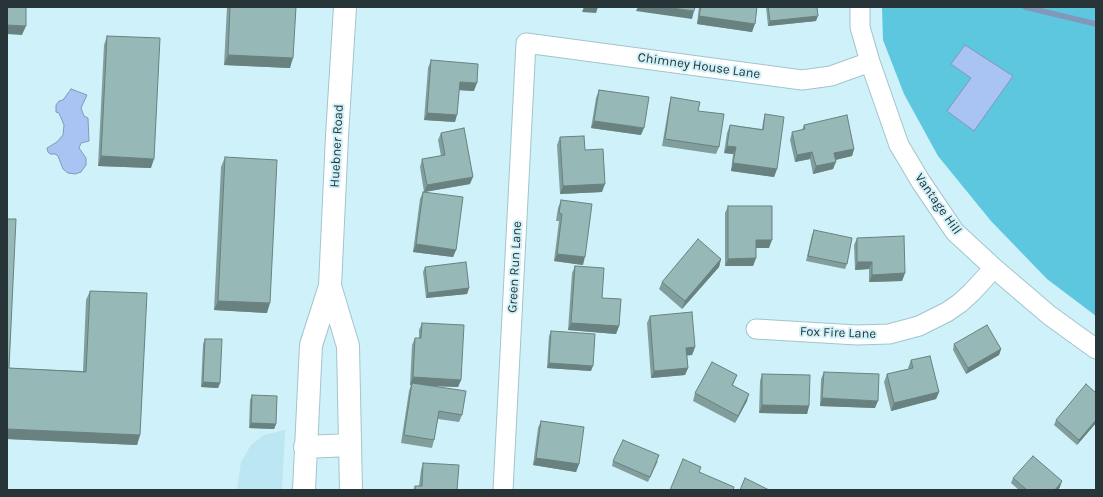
<!DOCTYPE html>
<html>
<head>
<meta charset="utf-8">
<style>
  body { margin:0 }
  #map { position:relative; width:1103px; height:497px; overflow:hidden; background:#cff1f9; font-family:Karla,sans-serif }
  canvas { display:block }
  .frame { position:absolute; inset:0; border:8px solid #283538; pointer-events:none }
</style>
</head>
<body>
<div id="map">
<canvas width="1103" height="497"></canvas>
<div class="frame"></div>
</div>
<script>
const ctx = document.querySelector('canvas').getContext('2d');
ctx.lineJoin = 'round';
function fillPath(path, color) {
  ctx.fillStyle = color;
  ctx.fill(path, 'evenodd');
}
function poly(rows) {
  const path = new Path2D();
  for (const r of rows) {
    path.moveTo(r[0], r[1]);
    for (let i = 2; i < r.length; i += 2) path.lineTo(r[i], r[i + 1]);
  }
  return path;
}
function strokePath(path, color, width, dash) {
  ctx.strokeStyle = color;
  ctx.lineWidth = width;
  ctx.lineCap = dash ? 'butt' : 'round';
  ctx.setLineDash(dash || []);
  ctx.stroke(path);
}
function write(font, color, halo, rows, align = 'center') {
  ctx.font = font + ' Karla,sans-serif';
  ctx.lineWidth = 4;
  ctx.setLineDash([]);
  ctx.textBaseline = 'middle';
  ctx.strokeStyle = halo;
  ctx.fillStyle = color;
  for (const [text, x, y, turn = 0] of rows) {
    ctx.save();
    ctx.translate(x, y);
    ctx.rotate((+turn || 0) * Math.PI / 180);
    ctx.textAlign = isNaN(turn) ? turn : align;
    if (halo) ctx.strokeText(text, 0, 0);
    ctx.fillText(text, 0, 0);
    ctx.restore();
  }
}
fillPath(poly([
  [285,430,282,490,237,490,241,462,251,445,264,435]
]), '#bce6f1');
fillPath(poly([
  [882,7,1096,7,1096,316,1047,279,991,221,938,156,904,94,883,40]
]), '#5dc7df');
const water = poly([
  [965,45,1013,76,974,131,947,111,971,78,951,64,965,45],
  [71,89,87,95,81,108,84,116,88,118,89,141,81,143,79,148,86,158,86,165,81,172,75,174,68,173,63,169,58,156,55,154,50,154,48,152,47,148,57,142,63,135,64,125,59,113,56,112,56,105,59,101,63,100,71,89]
]);
fillPath(water, '#a9c3f2');
strokePath(water, '#8298ba', 1);
strokePath(poly([
  [1025,7,1096,24]
]), '#8298ba', 5.5);
const minor = poly([
  [860,7,860,27,870,62,899,145,921,182,955,232,994,268,1049,315,1096,349],
  [756,329,857,335,889,334,919,326,947,312,960,303,972,292,994,268],
  [503,490,526,43,802,80,831,76,870,62]
]);
const primary = poly([
  [330,286,348,346,351,490],
  [305,447,350,445],
  [304,490,311,345,330,286,337,136,345,7]
]);
strokePath(minor, '#a3c4cc', 21);
strokePath(primary, '#a3c4cc', 24);
strokePath(minor, '#fff', 19);
strokePath(primary, '#fff', 22);
fillPath(poly([
  [227,7,296,7,290,68,224,65],
  [699,7,757,7,752,32,697,24],
  [766,7,817,7,816,21,768,26],
  [107,36,151,168,98,166,104,45],
  [431,60,474,91,459,90,455,122,424,120,428,68],
  [599,90,641,135,591,128,596,98],
  [671,97,719,147,716,154,662,146,669,105],
  [765,114,777,169,774,177,731,171,733,154,724,153,727,133,730,125,762,129,763,122],
  [804,125,854,149,852,156,835,160,833,169,813,174,810,159,795,162,790,140,792,132,802,130],
  [441,133,470,184,425,192,456,250,453,257,413,252,420,199,423,192,424,192,420,167,422,159,441,156,438,140],
  [560,137,585,150,602,192,560,194,557,145],
  [225,157,267,313,214,310,221,167],
  [561,200,583,265,554,261,559,221,556,221,558,208],
  [728,206,769,248,756,248,756,258,753,266,725,266,725,213],
  [7,219,9,368,83,371,86,300,90,291,140,435,137,445,7,439],
  [814,230,847,264,845,269,806,261,812,235],
  [857,238,905,273,902,281,869,282,869,269,855,270,854,245],
  [721,259,719,267,682,309,659,289,662,282],
  [575,266,619,326,616,334,568,330,572,273],
  [425,267,469,288,467,294,426,298,423,272],
  [650,316,695,347,692,355,687,355,688,368,685,375,651,378,647,323],
  [422,323,461,380,458,387,430,386,462,415,459,422,438,419,434,440,432,448,401,443,409,391,411,385,410,385,412,345,415,338,419,338,419,330],
  [551,331,591,371,547,368,549,336],
  [205,339,220,383,218,388,201,387,203,344],
  [954,344,1001,349,999,355,966,374,953,350],
  [911,360,939,392,936,399,891,411,884,382,887,374,909,369,908,368],
  [824,372,875,408,820,406,821,379],
  [762,374,809,406,807,414,759,413,760,381],
  [737,375,733,385,747,401,735,423,693,401,695,393],
  [1096,393,1096,423,1077,445,1054,425,1056,420],
  [252,395,276,424,274,429,249,428,250,400],
  [541,421,579,464,576,472,533,465,538,428],
  [613,461,658,461,648,482,612,466],
  [423,463,457,490,413,490,415,486,419,486,421,470],
  [1013,478,1060,487,1058,490,1019,490,1011,483]
]), '#819e9d');
fillPath(poly([
  [584,7,598,7,596,13,582,12],
  [638,7,665,7,694,11,692,19,636,11],
  [699,16,755,24,752,32,697,24],
  [818,16,816,21,768,26,770,21],
  [7,25,26,26,22,35,7,34],
  [228,55,293,58,290,68,224,65],
  [460,82,477,83,474,91,457,90],
  [427,113,457,115,455,122,424,120],
  [594,121,644,128,641,135,591,128],
  [727,146,736,147,733,154,724,153],
  [854,149,852,156,831,161,834,153],
  [812,152,810,159,795,162,797,155],
  [101,156,154,159,151,168,98,166],
  [836,162,833,169,813,174,816,166],
  [733,163,777,169,774,177,731,171],
  [473,177,470,184,424,192,427,185],
  [605,184,602,192,560,194,563,186],
  [756,240,772,240,769,248,753,248],
  [416,244,456,250,453,257,413,252],
  [557,254,585,257,583,265,554,261],
  [756,258,753,266,725,266,728,259],
  [721,259,719,267,682,309,685,301],
  [857,262,872,262,869,269,855,270],
  [905,273,902,281,869,282,872,275],
  [469,288,467,294,426,298,428,293],
  [218,301,270,303,267,313,214,310],
  [571,323,619,326,616,334,568,330],
  [695,347,692,355,684,356,686,348],
  [1001,349,999,355,966,374,968,368],
  [549,363,593,366,591,371,547,368],
  [688,368,685,375,651,378,654,371],
  [413,377,461,380,458,387,412,385,412,383,411,385,410,385],
  [203,382,220,383,218,388,201,387],
  [939,392,936,399,891,411,894,403],
  [749,394,747,401,735,423,738,416],
  [822,398,878,401,875,408,820,406],
  [762,405,809,406,807,414,759,413],
  [1096,420,1096,423,1077,445,1079,440],
  [251,423,276,424,274,429,249,428],
  [7,429,140,435,137,445,7,439],
  [536,458,579,464,576,472,533,465],
  [1062,481,1060,487,1058,490,1055,490]
]), '#69817f');
const building = poly([
  [7,7,26,7,26,26,7,25,7,7],
  [230,7,296,7,293,58,228,55,230,7],
  [665,7,695,7,694,11,665,7],
  [701,7,757,7,755,24,699,16,701,7],
  [768,7,817,7,818,16,770,21,768,7],
  [107,36,160,38,154,159,101,156,107,36],
  [431,60,478,64,477,83,460,82,457,115,427,113,431,60],
  [599,90,649,97,644,128,594,121,599,90],
  [671,97,700,102,698,111,724,114,719,147,665,139,671,97],
  [765,114,784,117,777,169,733,163,736,147,727,146,730,125,763,130,765,114],
  [847,115,854,149,834,153,836,162,816,166,812,152,797,155,792,132,805,129,804,125,847,115],
  [464,128,473,177,427,185,422,159,445,155,441,133,464,128],
  [584,136,585,150,603,149,605,184,563,186,560,137,584,136],
  [225,157,277,160,270,303,218,301,225,157],
  [423,192,463,197,456,250,416,244,423,192],
  [561,200,592,204,585,257,557,254,562,214,559,213,561,200],
  [728,206,772,206,772,240,756,240,756,258,728,259,728,206],
  [7,219,16,219,9,368,86,372,90,291,147,293,140,435,7,429,7,219],
  [814,230,852,238,847,264,808,256,814,230],
  [904,236,905,273,872,275,872,262,857,262,857,238,904,236],
  [698,239,721,259,685,301,662,282,698,239],
  [466,262,469,288,428,293,425,267,466,262],
  [575,266,604,268,602,298,621,299,619,326,571,323,575,266],
  [692,312,695,347,686,348,688,368,654,371,650,316,692,312],
  [422,323,464,325,461,380,413,377,415,338,421,338,422,323],
  [987,325,1001,349,968,368,954,344,987,325],
  [551,331,595,334,593,366,549,363,551,331],
  [205,339,222,339,220,383,203,382,205,339],
  [930,356,939,392,894,403,887,374,913,368,911,360,930,356],
  [712,362,737,375,732,385,749,394,738,416,695,393,712,362],
  [824,372,879,374,878,401,822,398,824,372],
  [762,374,810,375,809,406,762,405,762,374],
  [412,383,466,391,462,415,439,411,434,440,404,435,412,383],
  [1086,384,1096,393,1096,420,1079,440,1056,420,1086,384],
  [252,395,277,396,276,424,251,423,252,395],
  [541,421,584,427,579,464,536,458,541,421],
  [623,440,659,455,650,477,613,461,623,440],
  [1033,456,1062,481,1055,490,1027,490,1013,478,1033,456],
  [683,459,701,467,699,472,734,487,733,490,670,490,683,459],
  [423,463,459,465,457,490,415,490,415,486,422,486,423,463],
  [745,478,769,490,740,490,745,478]
]);
fillPath(building, '#96b8b6');
strokePath(building, '#69817f', 1);
write('13px', '#283538', '#cff1f9', [
  ["Chimney House Lane",699,66,8],
  ["Huebner Road",337,146,-87],
  ["Vantage Hill",938,204,55],
  ["Green Run Lane",515,267,-87],
  ["Fox Fire Lane",838,333,2]
]);
</script>
</body>
</html>
